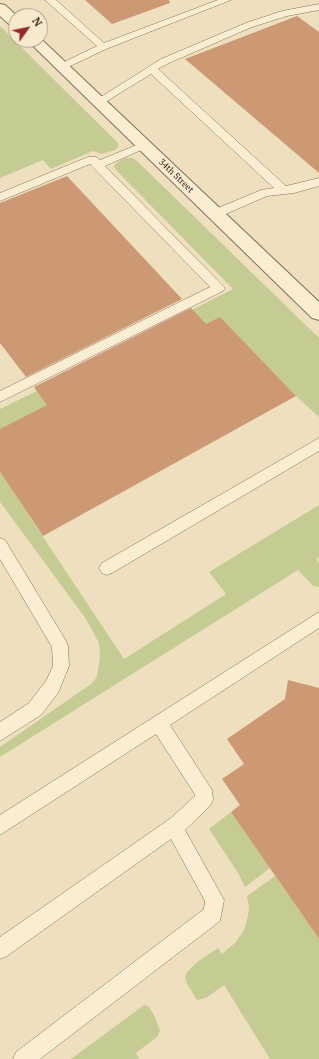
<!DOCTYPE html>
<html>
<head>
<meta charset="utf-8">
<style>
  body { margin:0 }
  #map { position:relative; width:319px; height:1059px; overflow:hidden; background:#eee0bf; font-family:"PT Serif",serif }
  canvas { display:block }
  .north { position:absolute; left:8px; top:8px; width:40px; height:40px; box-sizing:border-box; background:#f5eace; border:1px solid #a99c87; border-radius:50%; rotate:57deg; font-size:11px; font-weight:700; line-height:16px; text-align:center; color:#36281c }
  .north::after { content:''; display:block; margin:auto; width:14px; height:18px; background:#962728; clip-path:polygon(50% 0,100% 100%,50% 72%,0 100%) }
</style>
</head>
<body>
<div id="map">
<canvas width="319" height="1059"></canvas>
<div class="north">N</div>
</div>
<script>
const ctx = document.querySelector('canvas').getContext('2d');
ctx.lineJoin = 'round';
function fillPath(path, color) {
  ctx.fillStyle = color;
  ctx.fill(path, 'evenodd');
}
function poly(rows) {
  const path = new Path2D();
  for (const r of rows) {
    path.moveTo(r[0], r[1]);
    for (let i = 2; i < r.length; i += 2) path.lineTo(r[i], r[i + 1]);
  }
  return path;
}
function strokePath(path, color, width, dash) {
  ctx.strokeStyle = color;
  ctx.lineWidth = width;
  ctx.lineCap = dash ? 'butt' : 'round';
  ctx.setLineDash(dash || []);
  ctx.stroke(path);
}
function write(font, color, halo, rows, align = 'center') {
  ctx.font = font + ' "PT Serif",serif';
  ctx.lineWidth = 3.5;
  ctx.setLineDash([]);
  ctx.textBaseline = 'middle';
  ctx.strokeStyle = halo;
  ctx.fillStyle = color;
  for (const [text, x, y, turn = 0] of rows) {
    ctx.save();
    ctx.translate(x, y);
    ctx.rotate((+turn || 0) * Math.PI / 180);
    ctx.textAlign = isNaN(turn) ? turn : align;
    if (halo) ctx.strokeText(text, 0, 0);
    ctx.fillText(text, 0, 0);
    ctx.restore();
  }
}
fillPath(poly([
  [0,26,118,143,118,147,115,150,101,154,93,151,51,169,43,160,0,178],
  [125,158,132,158,136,160,319,338,319,417,296,396,220,318,0,429,0,409,49,385,48,383,233,289,118,172,114,167,115,164],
  [0,472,124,659,226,594,209,572,319,505,319,557,316,559,319,563,319,587,313,586,298,570,0,757,0,747,91,684,97,677,100,657,99,643,86,619,0,502],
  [231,812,270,868,245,887,238,873,209,829],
  [275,876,319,939,319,1059,270,1059,224,985,206,998,197,1000,186,982,185,977,187,972,197,962,218,948,222,954,236,942,244,930,248,916,249,906,247,896],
  [144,1005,148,1006,153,1013,160,1030,158,1036,136,1053,139,1059,71,1059]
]), '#c5cc93');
fillPath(poly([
  [85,0,169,0,170,3,112,24],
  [297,16,319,32,319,173,185,59],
  [67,176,182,299,26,377,0,343,0,203],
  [191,308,206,324,220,317,296,396,43,536,0,472,0,429,47,405,34,387],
  [288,680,319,688,319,939,231,812,240,805,222,779,244,764,227,739,285,699]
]), '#cd9974');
const service = poly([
  [45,0,56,0,104,43,218,0,231,0,106,49,62,70,57,67,58,65,97,46,45,0],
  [319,4,319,10,287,16,252,27,169,63,158,69,286,186,319,178,319,186,294,193,267,196,219,217,211,217,209,214,211,211,261,190,274,188,151,74,102,104,94,104,93,102,161,59,246,23,282,11,319,4],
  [144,142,148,143,149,145,148,147,105,166,225,288,223,291,0,402,0,391,210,287,90,164,0,201,0,193,88,157,96,157,100,160,144,142],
  [319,438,319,451,112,573,107,575,102,573,99,568,102,563,319,438],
  [0,538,5,540,66,641,68,646,69,666,58,693,41,715,0,741,0,722,29,703,46,681,53,666,52,647,0,559,0,538],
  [319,612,319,628,170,725,212,790,213,800,210,806,185,830,224,900,220,921,40,1059,13,1059,16,1052,204,909,205,901,171,839,7,956,0,959,0,937,171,818,195,796,194,793,156,734,0,835,0,815,319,612]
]);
const minor = poly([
  [0,4,5,5,17,16,16,27,11,26,0,16,0,4],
  [40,38,319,302,319,320,312,318,27,40,40,40,40,38]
]);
strokePath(service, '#877057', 1);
strokePath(minor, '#877057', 2);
fillPath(service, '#f9edd2');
fillPath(minor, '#f9edd2');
write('9px', '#36281c', '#f5eace', [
  ["34th Street",176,176,44]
]);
</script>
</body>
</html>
